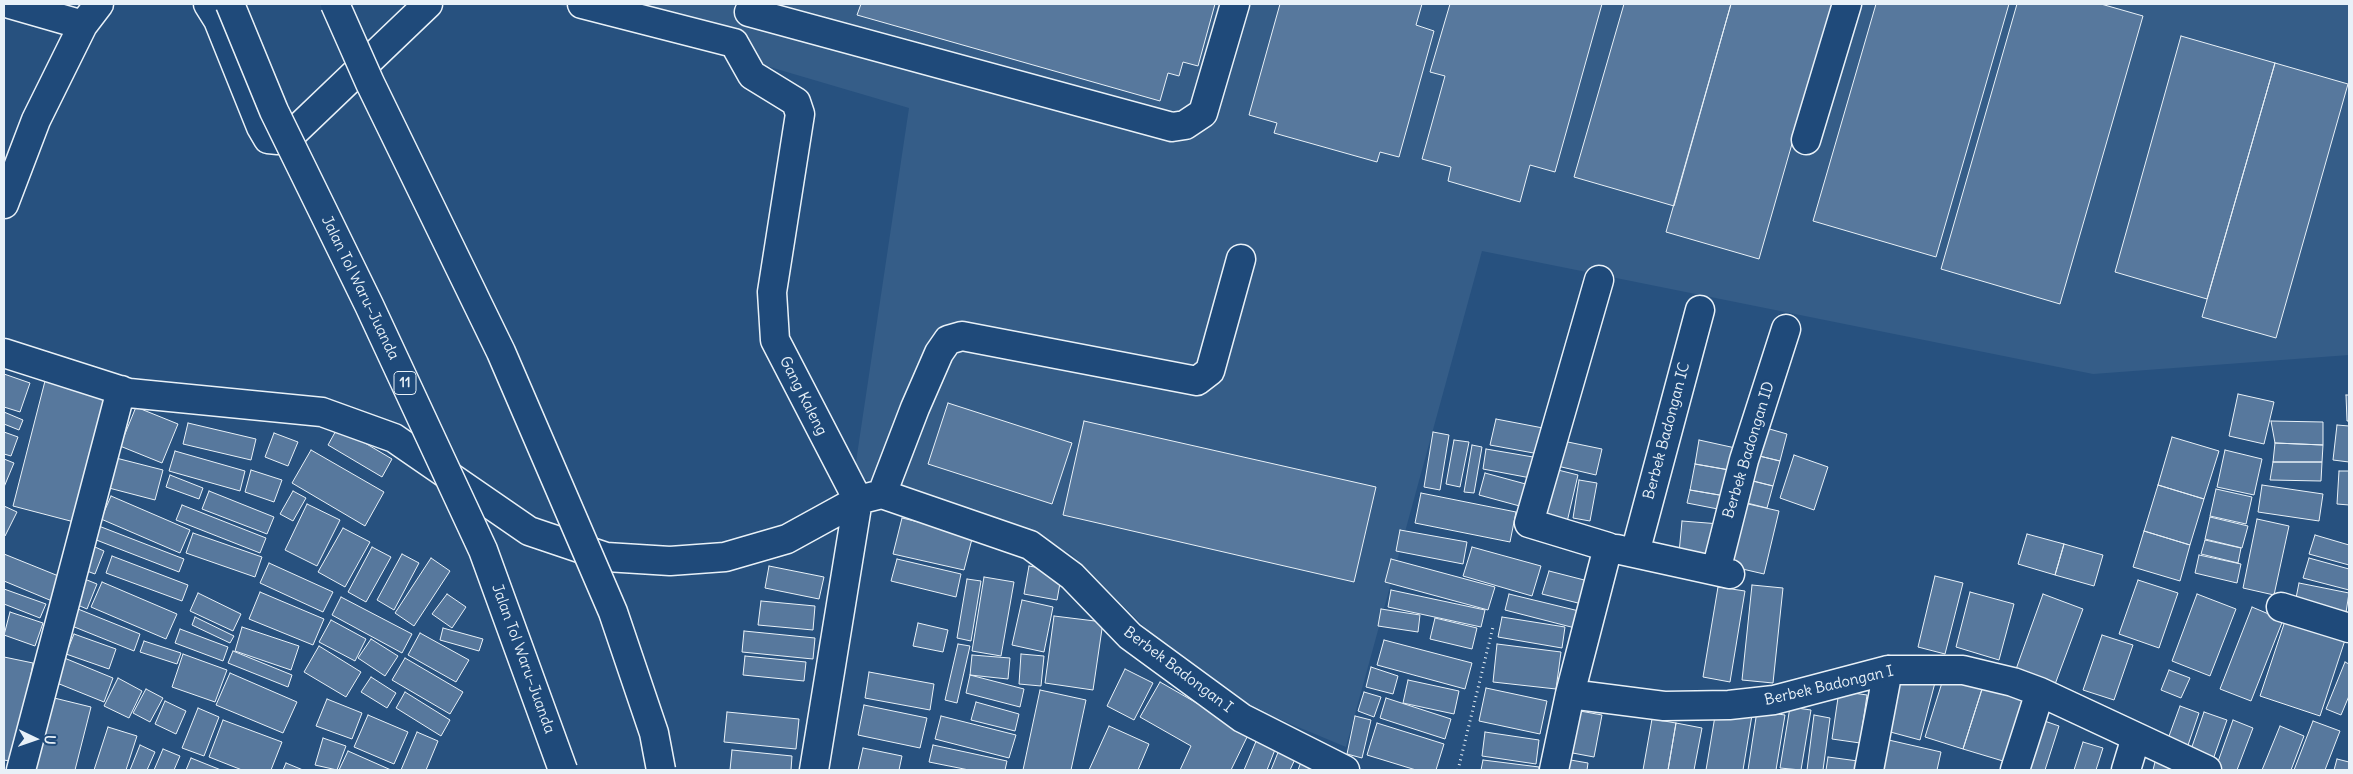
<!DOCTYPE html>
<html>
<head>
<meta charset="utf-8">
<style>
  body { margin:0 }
  #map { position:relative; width:2353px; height:774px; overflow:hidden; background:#27517f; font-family:Delius,sans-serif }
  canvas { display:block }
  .frame { position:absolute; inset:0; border:5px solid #e8f1f8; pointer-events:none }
  .north { position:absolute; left:10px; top:714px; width:50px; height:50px; -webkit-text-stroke:4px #1f4a7a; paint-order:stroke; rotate:93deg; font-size:14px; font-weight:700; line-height:20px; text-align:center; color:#e8f1f8 }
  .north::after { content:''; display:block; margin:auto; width:18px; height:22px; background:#e8f1f8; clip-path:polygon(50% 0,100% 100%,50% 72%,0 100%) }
</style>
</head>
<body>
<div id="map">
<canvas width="2353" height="774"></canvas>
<div class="frame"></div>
<div class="north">U</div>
</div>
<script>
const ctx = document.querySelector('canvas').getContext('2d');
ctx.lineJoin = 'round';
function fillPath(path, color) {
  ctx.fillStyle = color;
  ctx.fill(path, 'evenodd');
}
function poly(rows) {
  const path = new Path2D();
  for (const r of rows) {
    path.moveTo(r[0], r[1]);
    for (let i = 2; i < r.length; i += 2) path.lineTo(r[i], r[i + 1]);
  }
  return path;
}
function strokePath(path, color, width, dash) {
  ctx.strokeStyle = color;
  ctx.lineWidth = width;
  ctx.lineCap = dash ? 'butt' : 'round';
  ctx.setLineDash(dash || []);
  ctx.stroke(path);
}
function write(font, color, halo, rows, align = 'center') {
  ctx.font = font + ' Delius,sans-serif';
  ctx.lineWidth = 5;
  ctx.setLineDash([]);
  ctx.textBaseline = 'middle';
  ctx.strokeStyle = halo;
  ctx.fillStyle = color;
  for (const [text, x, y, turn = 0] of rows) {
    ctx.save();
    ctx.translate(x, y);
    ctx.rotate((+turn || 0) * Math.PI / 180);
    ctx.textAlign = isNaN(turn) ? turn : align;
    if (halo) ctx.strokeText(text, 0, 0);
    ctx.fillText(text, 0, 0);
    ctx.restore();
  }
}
fillPath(poly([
  [556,4,2349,4,2349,355,2093,374,1482,251,1346,747,1207,689,1070,553,854,475,909,108]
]), '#355d88');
const building = poly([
  [861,4,1215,4,1198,66,1183,62,1179,76,1168,73,1160,101,857,15,861,4],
  [1280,4,1422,4,1416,25,1434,31,1399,157,1380,152,1377,162,1274,133,1277,123,1249,115,1280,4],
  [1450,4,1602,4,1555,172,1530,165,1520,202,1448,181,1451,167,1422,159,1445,76,1430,72,1450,4],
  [1624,4,1731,4,1674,206,1574,177,1624,4],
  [1731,4,1832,4,1759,259,1666,232,1731,4],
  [1876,4,2009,4,1936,257,1813,221,1876,4],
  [2017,4,2101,4,2143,16,2060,304,1941,269,2017,4],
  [2181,36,2275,63,2207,299,2115,272,2181,36],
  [2275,63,2348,84,2276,338,2202,317,2275,63],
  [4,374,30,383,20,412,4,407,4,374],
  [45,381,111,398,78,523,13,506,45,381],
  [2238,394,2274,402,2264,444,2229,436,2238,394],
  [2346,395,2349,395,2349,421,2347,421,2346,395],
  [948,403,1072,443,1052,504,928,464,948,403],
  [136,407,178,424,162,463,120,446,136,407],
  [4,412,23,420,19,430,4,424,4,412],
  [1496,419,1543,428,1539,454,1490,445,1496,419],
  [1084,421,1376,487,1354,582,1063,515,1084,421],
  [2271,421,2323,422,2323,445,2275,443,2271,421],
  [188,423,256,439,251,460,183,444,188,423],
  [2337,425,2349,426,2349,462,2333,460,2337,425],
  [1759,426,1787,434,1780,461,1751,454,1759,426],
  [338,427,392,459,382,477,328,445,338,427],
  [4,432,18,437,11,456,4,454,4,432],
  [1433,432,1449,435,1440,490,1424,487,1433,432],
  [274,433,298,442,288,466,265,457,274,433],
  [2172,437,2219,451,2204,499,2158,485,2172,437],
  [1454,440,1469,442,1460,487,1446,484,1454,440],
  [1558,440,1602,449,1596,475,1553,465,1558,440],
  [1699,440,1740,449,1735,471,1695,464,1699,440],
  [2275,443,2323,445,2322,462,2273,462,2275,443],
  [1472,445,1482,447,1474,493,1464,492,1472,445],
  [1486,449,1539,458,1536,479,1483,469,1486,449],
  [311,450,384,492,365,526,292,483,311,450],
  [2225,450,2262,459,2254,495,2217,487,2225,450],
  [175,451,245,471,240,491,169,471,175,451],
  [1751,454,1780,461,1773,486,1745,479,1751,454],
  [1794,455,1828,467,1814,510,1780,498,1794,455],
  [116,458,163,470,155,500,109,488,116,458],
  [4,459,14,463,4,487,4,459],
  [2273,462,2322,462,2321,481,2270,480,2273,462],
  [1695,464,1735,471,1731,497,1690,490,1695,464],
  [1550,468,1578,475,1567,522,1539,515,1550,468],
  [251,470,282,480,274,502,245,492,251,470],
  [2339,471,2349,471,2349,505,2337,504,2339,471],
  [1485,473,1533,486,1527,508,1479,495,1485,473],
  [170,475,203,488,199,499,166,487,170,475],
  [1745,479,1773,486,1767,508,1739,501,1745,479],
  [1579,480,1597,483,1590,521,1573,518,1579,480],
  [2158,485,2204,499,2190,545,2144,531,2158,485],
  [2262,485,2323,494,2319,521,2258,512,2262,485],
  [2216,489,2252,497,2246,524,2210,516,2216,489],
  [1690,490,1731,497,1728,511,1687,503,1690,490],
  [209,491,274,517,267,534,202,509,209,491],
  [293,491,306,498,293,521,280,514,293,491],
  [1421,493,1516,512,1510,542,1415,523,1421,493],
  [111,496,190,530,180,553,101,519,111,496],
  [1735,501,1779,511,1764,574,1721,564,1735,501],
  [307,504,340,520,317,566,285,550,307,504],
  [182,505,266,538,260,553,176,520,182,505],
  [4,506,17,512,5,536,4,535,4,506],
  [2210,517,2248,526,2242,548,2205,539,2210,517],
  [902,518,973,535,964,570,893,554,902,518],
  [2257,519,2289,526,2274,595,2243,588,2257,519],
  [1682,521,1720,524,1717,557,1679,553,1682,521],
  [91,523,184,559,179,572,86,536,91,523],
  [343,528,370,542,345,587,318,572,343,528],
  [1400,530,1467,542,1463,564,1396,551,1400,530],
  [2144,531,2190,545,2180,581,2133,567,2144,531],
  [193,533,262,557,255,577,186,553,193,533],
  [2027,534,2064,544,2055,575,2018,564,2027,534],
  [2315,535,2349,545,2349,565,2309,554,2315,535],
  [2205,540,2241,548,2238,563,2201,554,2205,540],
  [86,543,104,551,95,574,76,567,86,543],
  [2064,544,2103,555,2094,586,2055,575,2064,544],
  [372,547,391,557,366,602,348,592,372,547],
  [1472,547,1541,566,1532,596,1463,576,1472,547],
  [4,554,61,577,52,601,4,581,4,554],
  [402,554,419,563,394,610,377,600,402,554],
  [2199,555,2241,564,2237,583,2195,573,2199,555],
  [112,556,188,585,182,601,106,573,112,556],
  [431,558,450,571,414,626,395,613,431,558],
  [2309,558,2349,569,2349,590,2303,578,2309,558],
  [897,559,961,574,956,597,891,581,897,559],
  [1391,559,1495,587,1488,610,1385,582,1391,559],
  [269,563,333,592,323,612,260,583,269,563],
  [769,566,824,577,819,599,765,588,769,566],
  [1029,566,1062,572,1057,600,1024,594,1029,566],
  [1549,571,1592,582,1586,605,1542,594,1549,571],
  [77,576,97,584,87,609,68,601,77,576],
  [1935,576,1963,583,1945,654,1918,647,1935,576],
  [984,577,1014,582,1001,656,972,651,984,577],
  [967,579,981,581,971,641,957,638,967,579],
  [2138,580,2178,593,2159,648,2119,634,2138,580],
  [102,582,177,614,166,639,91,607,102,582],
  [2299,583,2349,593,2345,619,2294,608,2299,583],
  [1752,585,1783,588,1773,683,1742,680,1752,585],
  [1718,587,1745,591,1730,682,1703,677,1718,587],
  [4,589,46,604,40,618,4,604,4,589],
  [1391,590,1485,610,1481,627,1388,607,1391,590],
  [260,592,324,619,313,645,249,619,260,592],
  [1970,592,2014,604,1999,660,1956,647,1970,592],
  [198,593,241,614,233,631,190,611,198,593],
  [447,594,466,607,452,628,432,614,447,594],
  [1509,594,1579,611,1575,628,1505,610,1509,594],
  [2043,594,2083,609,2054,687,2015,672,2043,594],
  [2197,594,2236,609,2210,676,2172,661,2197,594],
  [341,597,412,634,402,653,332,615,341,597],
  [1022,600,1053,607,1044,652,1012,645,1022,600],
  [761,601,815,606,813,630,758,625,761,601],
  [73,607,140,634,134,651,67,624,73,607],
  [2252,607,2283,620,2251,701,2220,689,2252,607],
  [1381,609,1420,615,1418,632,1378,626,1381,609],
  [10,612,43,623,35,646,4,635,10,612],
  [2288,612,2348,631,2320,716,2260,696,2288,612],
  [1054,616,1103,622,1093,690,1045,683,1054,616],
  [195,617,234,636,230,643,192,625,195,617],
  [1502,617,1565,627,1562,648,1498,637,1502,617],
  [1435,618,1477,628,1472,649,1430,639,1435,618],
  [331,620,366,639,355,661,319,642,331,620],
  [918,623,948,630,943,652,913,646,918,623],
  [242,627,299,646,291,670,235,651,242,627],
  [443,628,483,639,479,651,440,640,443,628],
  [180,629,228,647,223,661,175,643,180,629],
  [744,631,815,638,813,659,742,652,744,631],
  [420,633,469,660,456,682,408,655,420,633],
  [74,634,116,649,109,669,66,654,74,634],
  [2102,635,2133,645,2114,700,2083,690,2102,635],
  [371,639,398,656,385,676,358,658,371,639],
  [1384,640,1472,663,1465,689,1377,665,1384,640],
  [144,641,181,653,177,664,140,652,144,641],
  [958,644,970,646,957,703,945,700,958,644],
  [1497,644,1561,652,1556,689,1493,682,1497,644],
  [319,646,361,672,346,697,304,672,319,646],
  [233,651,292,675,288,687,228,663,233,651],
  [183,654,227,670,215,702,172,687,183,654],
  [1021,654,1044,656,1041,686,1019,684,1021,654],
  [57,655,113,678,104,702,47,679,57,655],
  [972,655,1010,658,1008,679,970,675,972,655],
  [745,656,806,662,804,681,743,675,745,656],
  [4,657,33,663,15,762,4,760,4,657],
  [405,658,463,692,450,714,392,680,405,658],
  [2345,662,2349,664,2349,696,2341,715,2326,709,2345,662],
  [1371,667,1398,676,1393,694,1366,687,1371,667],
  [1125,669,1153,683,1134,720,1107,706,1125,669],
  [2169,670,2190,678,2181,698,2161,690,2169,670],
  [869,672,934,684,930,710,865,698,869,672],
  [230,673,297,702,283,733,216,705,230,673],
  [1945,673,1983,686,1963,749,1925,737,1945,673],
  [970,675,1024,689,1020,707,966,693,970,675],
  [1937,675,1920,740,1883,730,1900,677,1937,675],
  [371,677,396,693,387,708,361,692,371,677],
  [118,678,142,691,129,718,104,706,118,678],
  [1408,680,1459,691,1454,714,1403,703,1408,680],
  [1160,682,1249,733,1231,770,1180,770,1191,746,1140,717,1160,682],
  [1983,686,2023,698,2003,761,1963,749,1983,686],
  [1486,688,1547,701,1540,734,1479,721,1486,688],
  [146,689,163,698,150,722,133,713,146,689],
  [1040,690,1086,700,1071,770,1023,770,1040,690],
  [1839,691,1867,695,1860,743,1832,739,1839,691],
  [405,692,450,720,441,736,396,708,405,692],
  [1364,692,1381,697,1374,717,1358,711,1364,692],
  [42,695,91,707,75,770,25,770,42,695],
  [1386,698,1451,719,1445,739,1380,718,1386,698],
  [327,699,362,713,352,739,316,726,327,699],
  [165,701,186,711,176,734,155,724,165,701],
  [976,702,1019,714,1015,731,971,720,976,702],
  [864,705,927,718,920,748,858,735,864,705],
  [2180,706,2199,713,2185,754,2165,747,2180,706],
  [1790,707,1811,710,1801,770,1780,768,1790,707],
  [198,708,219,717,204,756,182,748,198,708],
  [1569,709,1602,715,1594,757,1562,751,1569,709],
  [1716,710,1752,715,1743,770,1706,770,1716,710],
  [1757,711,1785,715,1776,770,1748,770,1757,711],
  [727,712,799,719,796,749,724,742,727,712],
  [2204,712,2227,720,2210,768,2187,761,2204,712],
  [368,715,408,732,394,764,354,747,368,715],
  [1814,715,1830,718,1823,770,1807,770,1814,715],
  [941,716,1016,735,1009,758,935,739,941,716],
  [1355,716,1371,720,1362,758,1347,754,1355,716],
  [2033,717,2059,726,2045,770,2016,770,2033,717],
  [1652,719,1676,723,1668,770,1643,770,1652,719],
  [223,720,282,742,271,770,242,770,209,757,223,720],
  [2233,720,2253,728,2237,770,2215,770,2233,720],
  [2313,721,2340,731,2325,770,2294,770,2313,721],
  [1377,723,1444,744,1436,770,1416,770,1367,755,1377,723],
  [1676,723,1702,728,1694,770,1668,770,1676,723],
  [1109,726,1149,744,1138,770,1089,770,1109,726],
  [2280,726,2304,736,2291,770,2262,770,2280,726],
  [108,727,137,736,126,770,94,770,108,727],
  [417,732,438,741,426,770,401,770,417,732],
  [1485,732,1539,740,1536,764,1482,756,1485,732],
  [323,738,346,746,337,770,315,765,323,738],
  [1880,738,1941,752,1937,770,1873,770,1880,738],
  [1257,739,1276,747,1267,770,1244,770,1257,739],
  [2083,742,2103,748,2096,770,2074,770,2083,742],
  [140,745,155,752,147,770,130,770,140,745],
  [933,745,1007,761,1005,770,969,770,929,762,933,745],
  [863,748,902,756,899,770,858,770,863,748],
  [163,749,180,756,174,770,154,770,163,749],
  [732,750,792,756,791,770,730,770,732,750],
  [1279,750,1296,757,1290,770,1271,770,1279,750],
  [348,751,391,770,339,770,348,751],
  [1304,754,1320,770,1298,770,1304,754],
  [1828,757,1858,761,1857,770,1826,770,1828,757],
  [191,758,221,770,186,770,191,758],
  [1559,758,1588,763,1587,770,1557,770,1559,758],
  [2337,759,2349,762,2349,770,2334,770,2337,759],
  [1483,760,1539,767,1539,770,1481,770,1483,760],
  [2155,762,2173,768,2172,770,2153,770,2155,762],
  [286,763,303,770,283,770,286,763]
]);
fillPath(building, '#57789d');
strokePath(building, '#e8f1f8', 1);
const minor = poly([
  [10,4,83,25],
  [208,4,218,20,261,127,268,139,278,140,292,134,428,4],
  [582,4,734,43],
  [749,12,1172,127,1185,125,1203,113,1235,4],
  [734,43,752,75,796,102,800,114,772,292,775,340,858,500,814,770],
  [1806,140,1847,4],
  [4,204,36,120,83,25,99,4],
  [4,353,129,393,322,412,394,438,529,531,606,557,670,561,725,557,787,539,858,500,882,494,1030,545,1072,576,1130,636,1242,718,1345,770],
  [882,494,915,408,939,353,948,340,962,336,1197,381,1210,371,1241,259],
  [1616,549,1730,574],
  [1635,553,1700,310],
  [1716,571,1744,460,1786,329],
  [2281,607,2349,628],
  [1570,694,1608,547,1529,523,1599,280],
  [21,770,121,390],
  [1554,770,1570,694,1664,706,1729,705,1774,700,1888,670,1963,670,2013,682,2040,692,2207,770],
  [1869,770,1888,670],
  [2015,770,2040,692],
  [2126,770,2136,737]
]);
strokePath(minor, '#e8f1f8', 31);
strokePath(poly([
  [1458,770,1493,627]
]), '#e8f1f8', 3, [1, 4]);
strokePath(minor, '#1f4a7a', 28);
const highwayBridge = poly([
  [230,4,274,111,369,305,483,550,563,770],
  [335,4,370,83,501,352,613,612,654,733,661,770]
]);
strokePath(highwayBridge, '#e8f1f8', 31, []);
strokePath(highwayBridge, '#1f4a7a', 28);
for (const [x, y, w] of [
  [405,383,22]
]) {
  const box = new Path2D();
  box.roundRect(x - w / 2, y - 11.5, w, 23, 4);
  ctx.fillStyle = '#1f4a7a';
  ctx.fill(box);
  strokePath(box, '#e8f1f8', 1);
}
write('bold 14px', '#e8f1f8', null, [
  ["11",405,383]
]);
write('15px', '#e8f1f8', '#1f4a7a', [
  ["Jalan Tol Waru–Juanda",360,288,64],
  ["Gang Kaleng",803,396,63],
  ["Berbek Badongan IC",1667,431,-75],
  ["Berbek Badongan ID",1749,450,-73],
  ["Jalan Tol Waru–Juanda",523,659,70],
  ["Berbek Badongan I",1178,670,37],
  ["Berbek Badongan I",1829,686,-13]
]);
</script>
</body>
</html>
